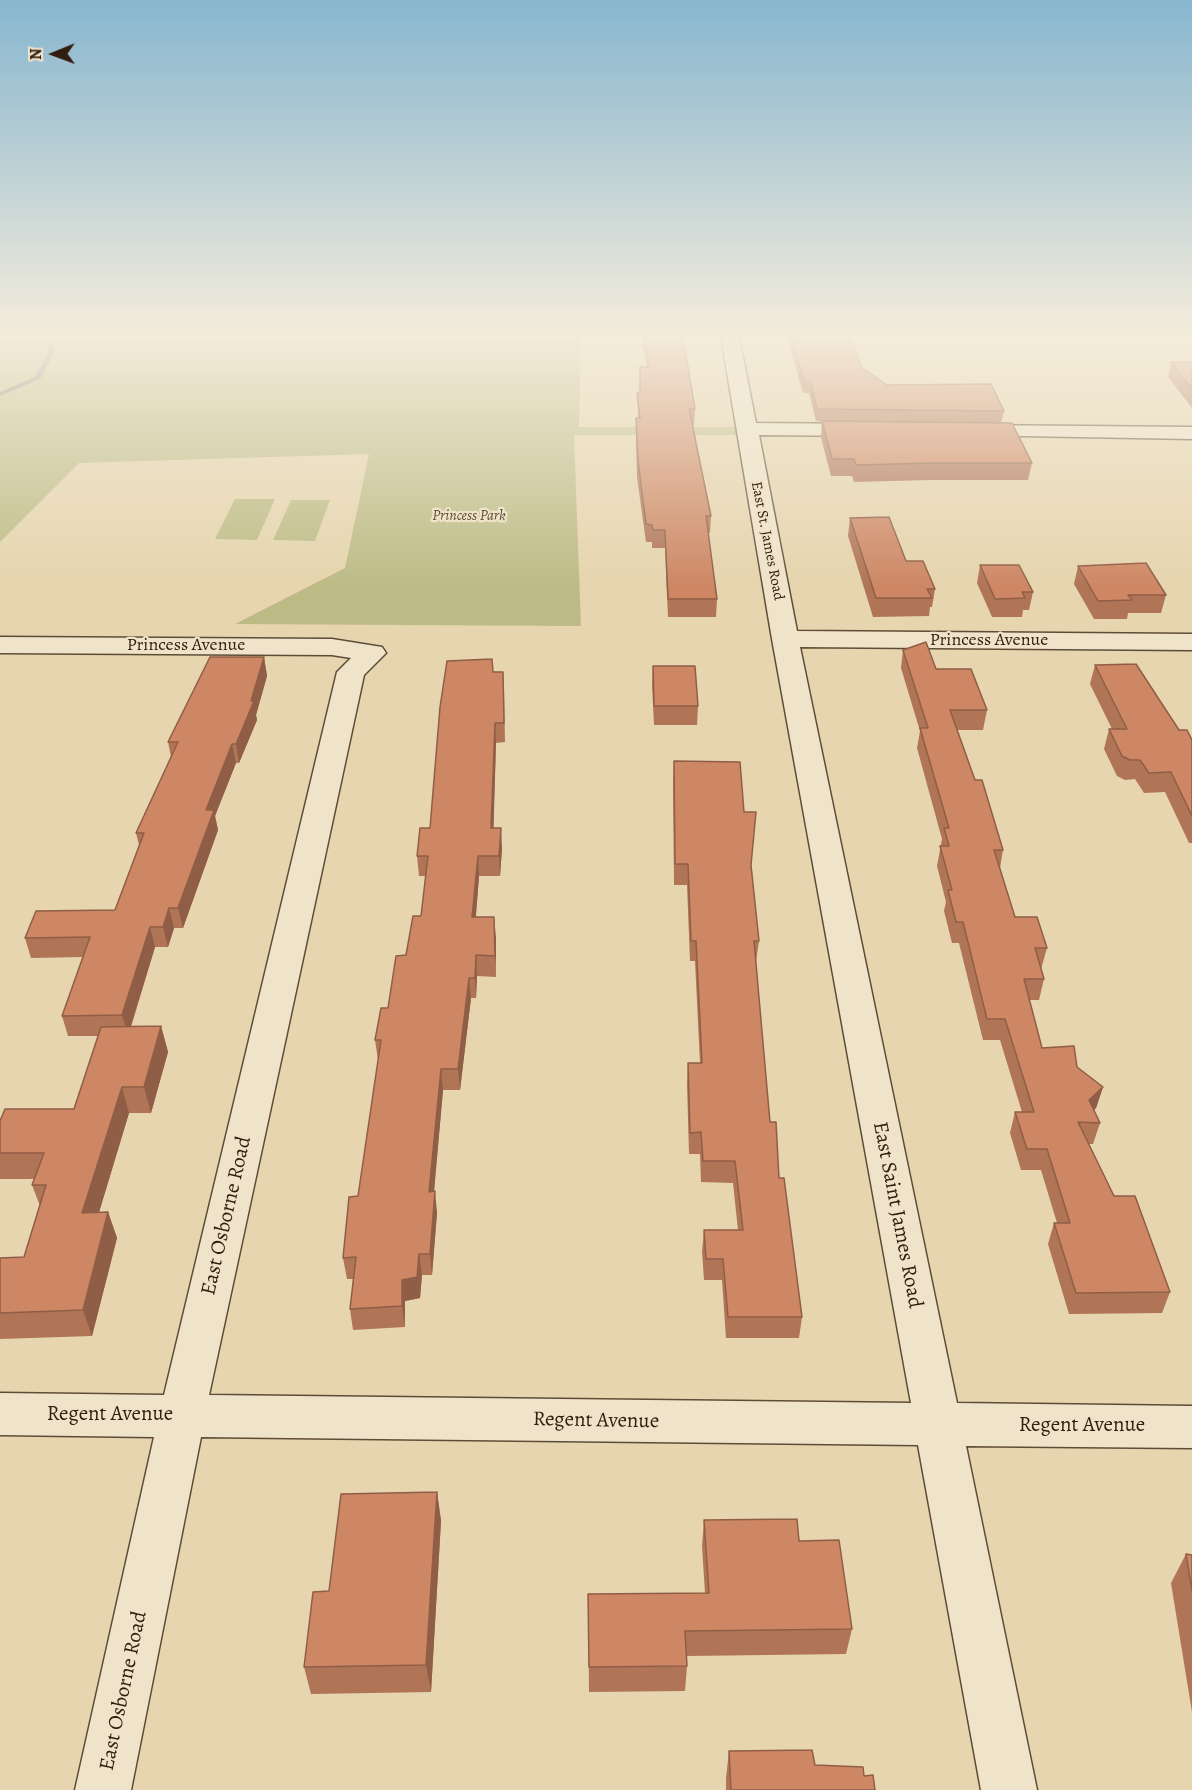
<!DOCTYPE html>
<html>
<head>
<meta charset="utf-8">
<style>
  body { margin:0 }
  #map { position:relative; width:1192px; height:1790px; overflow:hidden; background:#e6d5ae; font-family:Alegreya,serif }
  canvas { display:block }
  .north { position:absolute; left:24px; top:24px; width:60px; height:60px; -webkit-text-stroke:4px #efe4ca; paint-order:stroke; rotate:269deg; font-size:16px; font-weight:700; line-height:24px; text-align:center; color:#321e0e }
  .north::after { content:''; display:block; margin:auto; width:21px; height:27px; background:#321e0e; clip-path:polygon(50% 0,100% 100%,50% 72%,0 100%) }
</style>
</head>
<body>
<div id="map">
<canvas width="1192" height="1790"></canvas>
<div class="north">N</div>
</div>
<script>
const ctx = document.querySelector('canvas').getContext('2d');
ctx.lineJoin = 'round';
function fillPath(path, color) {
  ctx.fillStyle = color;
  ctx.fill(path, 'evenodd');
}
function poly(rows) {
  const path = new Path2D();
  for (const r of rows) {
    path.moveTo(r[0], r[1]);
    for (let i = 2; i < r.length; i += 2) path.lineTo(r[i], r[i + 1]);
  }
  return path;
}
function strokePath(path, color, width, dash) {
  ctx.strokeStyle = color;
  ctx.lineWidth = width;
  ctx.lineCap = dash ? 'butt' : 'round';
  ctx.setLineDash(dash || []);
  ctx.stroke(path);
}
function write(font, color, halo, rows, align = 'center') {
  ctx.font = font + ' Alegreya,serif';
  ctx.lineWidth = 4.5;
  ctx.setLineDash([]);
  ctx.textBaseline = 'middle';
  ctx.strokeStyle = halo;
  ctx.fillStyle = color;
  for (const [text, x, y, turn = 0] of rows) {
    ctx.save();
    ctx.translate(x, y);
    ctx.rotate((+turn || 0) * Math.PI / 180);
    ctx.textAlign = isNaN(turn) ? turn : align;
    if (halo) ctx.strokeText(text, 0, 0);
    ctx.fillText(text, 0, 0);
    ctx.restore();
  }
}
fillPath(poly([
  [0,337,581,337,579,427,749,427,751,435,574,435,581,626,235,624,345,568,369,454,79,463,0,542],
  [235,499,275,499,257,540,215,539],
  [291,500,330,500,315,541,273,540]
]), '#bcbb85');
fillPath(poly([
  [42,337,48,337,55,351,40,379,0,396,0,392,35,377,49,351,42,337]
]), '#6e7b6c');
const minor = poly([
  [721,337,739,337,756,423,866,424,873,426,877,430,873,434,866,436,759,435,797,631,1192,634,1192,650,800,647,957,1403,1192,1406,1192,1448,966,1446,1037,1790,981,1790,918,1445,201,1437,131,1790,75,1790,154,1437,0,1435,0,1393,164,1395,337,672,351,658,332,655,0,653,0,637,332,639,382,647,386,653,364,675,209,1395,911,1403,772,639,721,337],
  [972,425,1192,427,1192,439,965,435,961,431,965,427,972,425]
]);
strokePath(minor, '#5f4c36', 3);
fillPath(minor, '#efe4ca');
fillPath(poly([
  [641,337,683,337,695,409,694,425,693,425,711,516,710,533,708,533,717,599,716,617,668,617,665,548,652,548,652,542,646,542,637,477,636,435,636,418,638,418,637,393,640,393,640,367,647,367],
  [787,337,851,337,861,367,887,385,1004,411,1001,423,816,421,809,393,803,393],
  [1171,362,1192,362,1192,408,1168,377],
  [822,421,1032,463,1028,480,930,480,854,482,852,476,831,476,821,438],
  [850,518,906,561,935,589,932,607,930,607,929,616,873,617,848,536],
  [980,565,1033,592,1029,610,1023,610,1022,617,992,617,977,583],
  [1078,566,1166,595,1161,613,1128,613,1127,619,1094,619,1074,584],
  [903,650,936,669,987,710,983,730,957,730,975,780,1003,850,1000,868,1015,917,1047,948,1041,969,1044,979,1039,1000,1029,1000,1042,1048,1077,1067,1103,1087,1096,1108,1094,1110,1100,1123,1093,1144,1089,1144,1114,1196,1170,1292,1162,1313,1069,1314,1048,1244,1054,1223,1057,1223,1041,1170,1021,1170,1010,1133,1015,1112,1022,1112,1000,1040,983,1040,959,943,952,943,944,911,946,902,937,866,942,839,917,748,920,731,901,668],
  [264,657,267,676,256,715,257,720,239,763,236,763,215,816,218,830,183,928,174,928,168,947,155,947,131,1027,161,1026,168,1052,151,1113,129,1113,99,1212,108,1212,117,1238,92,1336,0,1339,0,1258,24,1257,40,1206,32,1185,35,1179,0,1179,0,1121,74,1109,98,1036,68,1036,62,1016,83,957,31,958,25,938,115,910,139,845,136,833,171,757,168,742],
  [1095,665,1192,740,1192,843,1189,843,1165,792,1144,793,1135,779,1125,780,1117,776,1104,749,1109,729,1112,729,1090,684],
  [653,666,698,706,697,725,654,725,652,685],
  [493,672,504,691,505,742,496,743,493,828,502,848,500,876,479,876,476,917,494,917,496,977,477,976,476,998,471,998,460,1090,443,1090,434,1192,437,1213,432,1275,422,1275,420,1298,405,1301,405,1327,353,1330,350,1309,353,1279,347,1279,343,1258,358,1196,378,1060,375,1040,388,1008,406,955,421,916,426,876,419,876,417,856,430,828],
  [674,761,744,812,751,866,759,941,756,962,770,1122,802,1317,799,1338,726,1338,722,1280,704,1280,702,1251,704,1230,738,1230,733,1183,701,1182,700,1154,689,1154,687,1084,688,1063,700,1063,695,961,690,961,687,885,674,885,673,781],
  [437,1492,441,1521,431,1692,311,1694,304,1667,329,1591],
  [704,1520,799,1541,852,1629,846,1654,687,1656,687,1666,685,1691,589,1692,588,1594,705,1593,702,1546],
  [1186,1554,1192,1555,1192,1712,1171,1583],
  [729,1751,815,1765,864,1776,875,1790,726,1790,726,1778]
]), '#b07456');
fillPath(poly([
  [264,657,267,676,256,715,257,720,239,763,236,744,251,701],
  [495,723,496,743,493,848,491,828],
  [232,744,236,763,215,816,218,830,183,928,178,908,206,810],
  [501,828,502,848,500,876,499,856],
  [478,856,479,876,474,937,472,917],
  [169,908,174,928,168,947,163,927],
  [494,917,496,938,496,977,495,956],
  [150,927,155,947,128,1035,122,1015],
  [476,955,477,976,476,998,475,978],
  [469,978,471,998,460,1090,458,1069],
  [161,1026,168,1052,151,1113,144,1087],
  [441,1069,443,1090,432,1213,429,1192],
  [122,1087,129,1113,91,1239,82,1213],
  [1103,1087,1096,1108,1082,1121,1089,1100],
  [435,1191,437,1213,432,1275,430,1254],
  [108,1212,117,1238,92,1336,83,1310],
  [419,1254,422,1275,420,1298,405,1301,405,1327,402,1306,402,1280],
  [437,1492,441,1521,431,1692,426,1665]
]), '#905e46');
const building = poly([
  [644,337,683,337,695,409,689,409,711,516,706,516,717,599,668,599,665,530,653,530,652,525,646,524,638,460,636,418,640,418,637,393,640,393,640,367,650,367,644,337],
  [791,337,851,337,861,367,887,385,991,384,1004,411,817,409,810,381,804,381,791,337],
  [1171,362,1192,362,1192,389,1171,362],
  [822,421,1012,423,1032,463,933,463,856,465,854,459,832,459,822,421],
  [889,517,906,561,923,561,935,589,927,589,932,598,876,598,850,518,889,517],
  [1146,563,1166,595,1128,595,1132,600,1098,601,1078,566,1146,563],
  [980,565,1019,565,1033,592,1022,592,1025,598,995,599,980,565],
  [926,642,936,669,971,669,987,710,950,710,975,780,982,780,1003,850,994,850,1015,917,1037,917,1047,948,1035,948,1044,979,1024,979,1042,1048,1074,1046,1077,1067,1103,1087,1089,1100,1100,1123,1078,1122,1114,1196,1135,1196,1170,1292,1076,1293,1054,1223,1070,1223,1047,1149,1027,1149,1015,1112,1034,1112,1005,1019,987,1019,963,922,956,922,948,890,952,890,940,846,949,846,944,828,949,828,920,728,928,728,903,650,926,642],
  [210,657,264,657,251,701,254,701,236,744,232,744,206,810,214,810,178,908,169,908,163,927,150,927,122,1015,62,1016,90,937,25,938,36,911,115,910,144,833,136,833,178,742,168,742,210,657],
  [492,659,493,672,503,672,504,723,495,723,491,828,501,828,499,856,478,856,472,917,494,917,495,956,476,955,475,978,469,978,458,1069,441,1069,429,1192,435,1191,430,1254,419,1254,417,1277,402,1280,402,1306,350,1309,356,1257,343,1258,349,1197,358,1196,381,1040,375,1040,381,1008,388,1008,396,956,406,955,413,916,421,916,428,856,417,856,420,828,430,828,440,707,447,661,492,659],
  [1136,664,1179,730,1187,730,1192,740,1192,816,1171,772,1149,773,1140,760,1130,760,1122,756,1109,729,1127,729,1095,665,1136,664],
  [653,666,695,666,698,706,654,706,653,666],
  [674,761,740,762,744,812,756,812,751,865,759,941,754,941,770,1122,776,1122,779,1178,784,1178,802,1317,728,1317,723,1259,706,1259,704,1230,743,1230,735,1161,703,1161,701,1132,690,1133,688,1063,702,1063,696,941,691,941,688,864,675,864,674,761],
  [161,1026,144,1087,122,1087,82,1213,108,1212,83,1310,0,1313,0,1258,24,1257,46,1185,32,1185,44,1153,0,1153,0,1121,5,1109,74,1109,101,1027,161,1026],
  [437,1492,426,1665,304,1667,313,1592,329,1591,341,1494,437,1492],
  [797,1519,799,1541,839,1540,852,1629,685,1631,687,1666,589,1667,588,1594,709,1593,704,1520,797,1519],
  [1186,1554,1192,1555,1192,1591,1186,1554],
  [812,1750,815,1765,863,1767,864,1776,873,1775,875,1790,731,1790,729,1751,812,1750]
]);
fillPath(building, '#cd8764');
strokePath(building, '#905e46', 1.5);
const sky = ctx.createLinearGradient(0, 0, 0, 587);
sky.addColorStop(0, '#87b6cf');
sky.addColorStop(0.57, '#f4ecdb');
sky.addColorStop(1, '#f4ecdb00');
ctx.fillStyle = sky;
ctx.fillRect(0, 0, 1192, 587);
write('italic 15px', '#5b4d32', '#efe4ca', [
  ["Princess Park",469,516]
]);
write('15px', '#321e0e', '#efe4ca', [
  ["East St. James Road",767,541,79]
]);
write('18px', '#321e0e', '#efe4ca', [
  ["Princess Avenue",989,641],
  ["Princess Avenue",186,646]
]);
write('21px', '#321e0e', '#efe4ca', [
  ["East Saint James Road",897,1215,79],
  ["East Osborne Road",227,1216,-77],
  ["Regent Avenue",110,1415],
  ["Regent Avenue",596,1421,1],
  ["Regent Avenue",1082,1426],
  ["East Osborne Road",124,1691,-78]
]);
</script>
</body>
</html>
